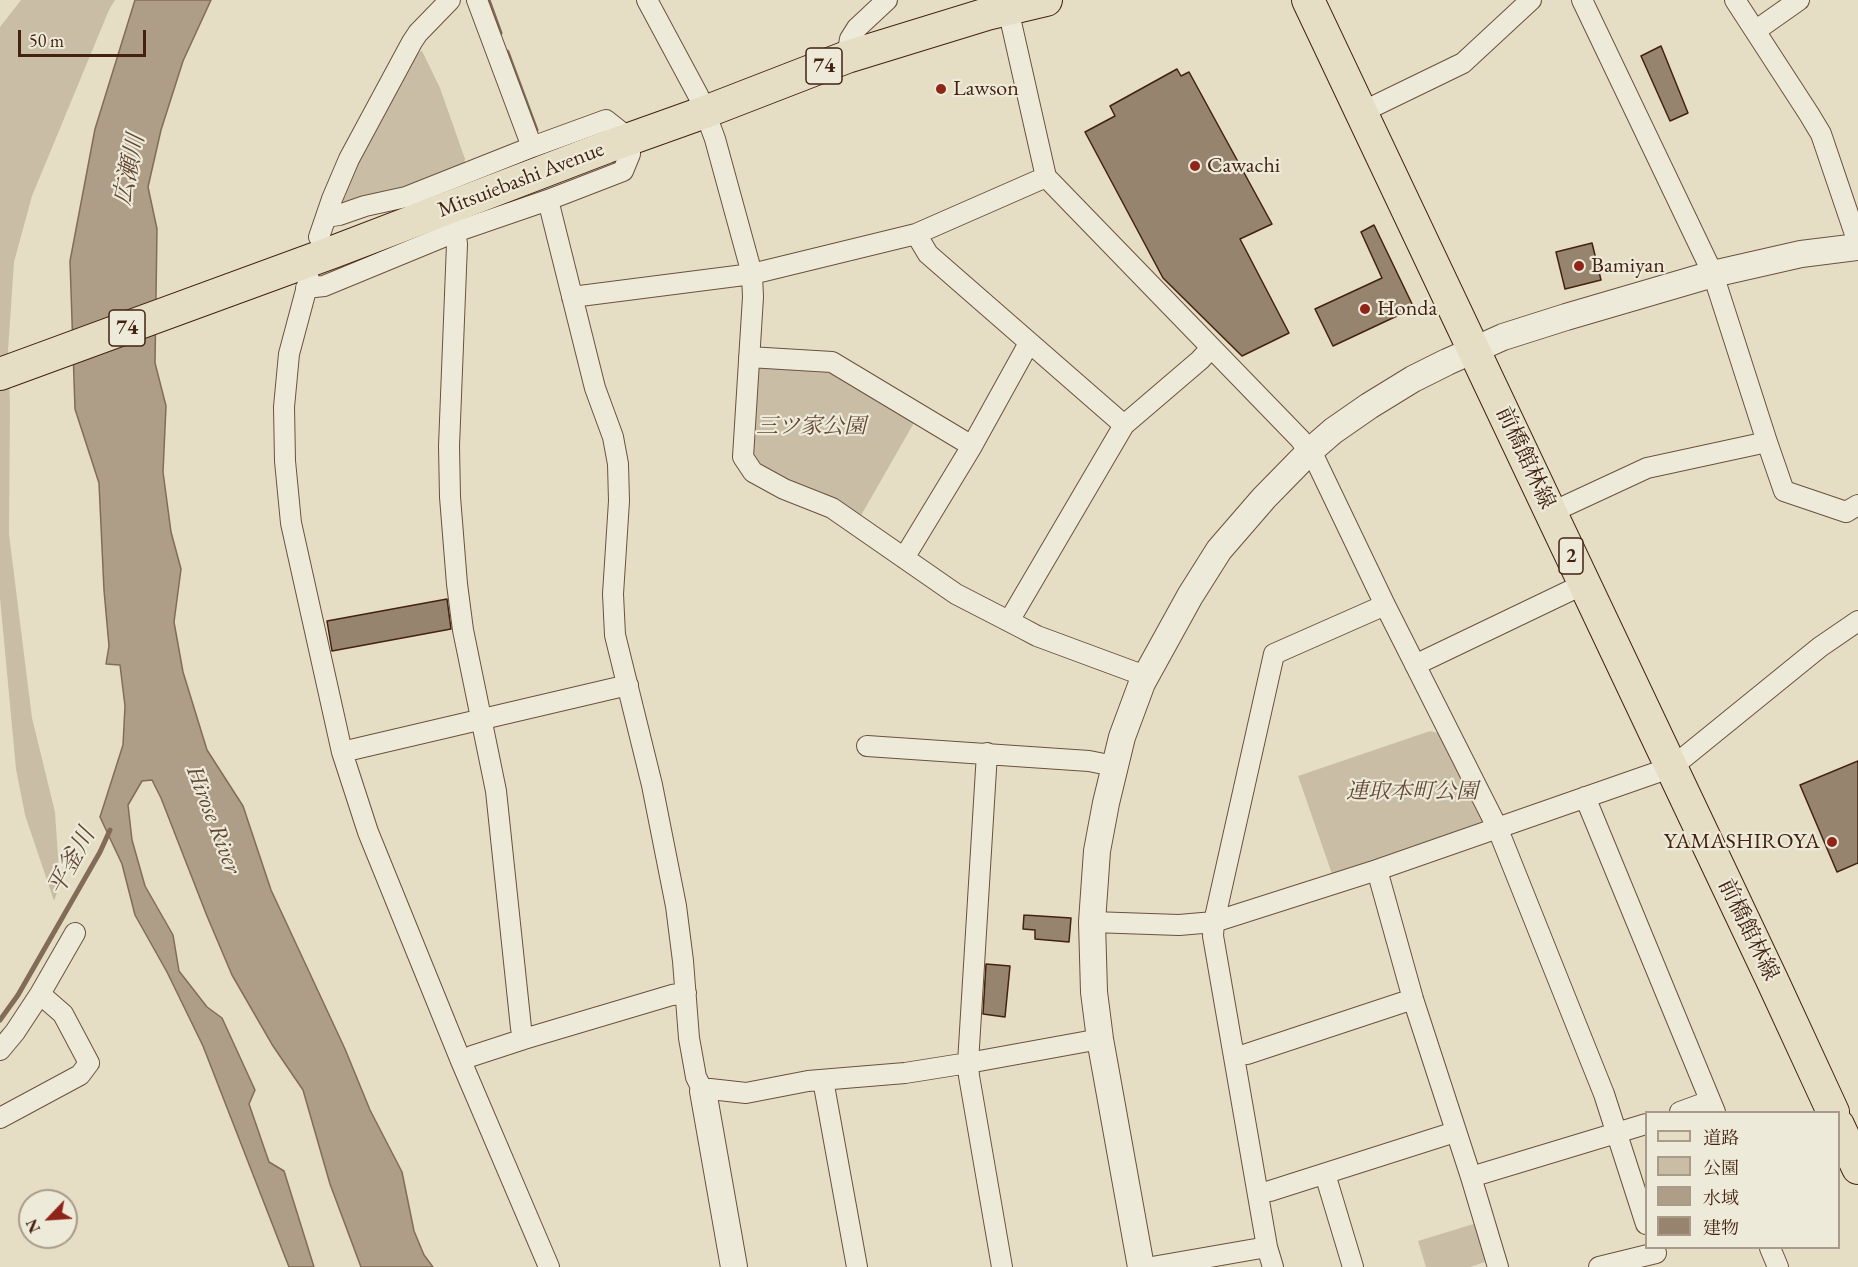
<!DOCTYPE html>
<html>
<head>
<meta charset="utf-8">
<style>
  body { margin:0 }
  #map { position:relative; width:1858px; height:1267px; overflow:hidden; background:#e5dec4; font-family:"EB Garamond","Noto Serif JP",serif }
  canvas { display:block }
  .legend { position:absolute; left:1645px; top:1111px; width:195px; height:138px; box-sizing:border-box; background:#eeead9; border:2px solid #aa9a89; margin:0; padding:8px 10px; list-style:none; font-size:18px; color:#432210 }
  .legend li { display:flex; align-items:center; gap:12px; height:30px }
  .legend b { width:30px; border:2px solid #aa9a89 }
  .north { position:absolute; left:18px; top:1189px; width:60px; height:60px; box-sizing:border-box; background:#eeead9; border:2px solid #aa9a89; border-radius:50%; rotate:245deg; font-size:16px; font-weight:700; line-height:24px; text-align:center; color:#432210 }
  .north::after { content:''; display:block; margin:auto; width:21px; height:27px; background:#8f2418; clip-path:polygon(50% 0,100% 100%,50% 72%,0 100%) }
  .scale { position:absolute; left:18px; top:30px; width:128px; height:27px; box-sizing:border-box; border:3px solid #432210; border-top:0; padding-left:8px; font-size:18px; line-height:21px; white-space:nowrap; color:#432210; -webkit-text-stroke:4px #eeead9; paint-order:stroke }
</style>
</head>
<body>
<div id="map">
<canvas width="1858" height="1267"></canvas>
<ul class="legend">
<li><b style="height:8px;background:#e5dec4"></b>道路</li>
<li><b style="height:16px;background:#c9bea5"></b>公園</li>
<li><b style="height:16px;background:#ae9e87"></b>水域</li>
<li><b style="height:16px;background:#97846e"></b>建物</li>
</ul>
<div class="north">N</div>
<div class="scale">50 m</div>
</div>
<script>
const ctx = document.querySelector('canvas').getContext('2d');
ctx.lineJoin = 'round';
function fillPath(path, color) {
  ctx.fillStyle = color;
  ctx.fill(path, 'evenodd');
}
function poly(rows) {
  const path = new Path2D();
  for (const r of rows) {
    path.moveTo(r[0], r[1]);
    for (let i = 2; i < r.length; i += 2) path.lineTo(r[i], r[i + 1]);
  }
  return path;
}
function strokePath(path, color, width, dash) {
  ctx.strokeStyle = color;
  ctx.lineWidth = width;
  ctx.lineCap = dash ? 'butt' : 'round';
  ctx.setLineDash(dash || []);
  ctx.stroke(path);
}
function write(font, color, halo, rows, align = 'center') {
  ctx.font = font + ' "EB Garamond","Noto Serif JP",serif';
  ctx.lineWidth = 4.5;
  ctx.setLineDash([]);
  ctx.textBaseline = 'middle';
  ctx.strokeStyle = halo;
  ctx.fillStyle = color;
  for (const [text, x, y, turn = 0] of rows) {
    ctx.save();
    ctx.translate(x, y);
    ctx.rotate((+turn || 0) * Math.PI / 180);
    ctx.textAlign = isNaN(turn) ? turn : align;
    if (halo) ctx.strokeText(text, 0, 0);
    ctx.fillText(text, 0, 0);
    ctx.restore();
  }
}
fillPath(poly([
  [21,0,115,0,109,10,32,196,14,262,8,351,10,404,9,534,32,718,55,812,60,885,54,901,25,815,16,769,0,598,0,27],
  [422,51,440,88,465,159,464,166,398,191,345,204,342,198,361,154,417,53],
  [762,365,828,370,915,421,859,519,756,464,751,454,755,370],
  [1430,731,1442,734,1483,818,1482,824,1332,874,1298,776],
  [1480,1222,1491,1260,1470,1267,1426,1267,1418,1241]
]), '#c9bea5');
const water = poly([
  [135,0,211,0,183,61,161,130,148,187,157,229,155,363,166,406,163,472,171,532,181,569,174,622,183,672,207,750,243,806,271,890,345,1049,370,1110,402,1172,414,1231,424,1255,433,1267,361,1267,330,1184,303,1090,273,1046,232,975,207,916,161,798,152,780,142,781,128,805,132,840,145,886,173,935,179,971,207,1007,222,1018,255,1090,249,1104,269,1162,284,1171,314,1267,289,1267,203,1046,167,972,135,915,122,864,100,817,123,745,125,706,120,665,106,664,109,646,104,590,99,483,75,409,70,261,95,129,135,0]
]);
fillPath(water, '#ae9e87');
strokePath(water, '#836c57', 1.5);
strokePath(poly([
  [488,0,500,33],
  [507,52,536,130],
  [0,1020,18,995,100,852,110,830]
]), '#836c57', 5);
const building = poly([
  [1661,46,1688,113,1670,121,1641,56,1661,46],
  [1177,69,1181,76,1189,72,1272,224,1240,239,1289,333,1242,356,1163,278,1085,132,1115,116,1110,106,1177,69],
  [1374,225,1414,308,1333,346,1315,309,1382,278,1361,232,1374,225],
  [1592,243,1601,280,1565,289,1556,252,1592,243],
  [447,599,451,629,332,651,327,621,447,599],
  [1858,761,1858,863,1837,872,1800,785,1858,761],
  [1024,915,1071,918,1069,942,1035,939,1035,930,1023,929,1024,915],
  [986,964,1010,966,1005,1017,983,1014,986,964]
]);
fillPath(building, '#97846e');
strokePath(building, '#432210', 1.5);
const minor = poly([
  [477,0,532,147],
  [647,0,698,95,705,112,715,139,752,274,753,297,743,457,753,472,784,489,832,508,956,594,1022,628,1037,636,1145,676],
  [1006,0,1046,177,1300,439,1316,461,1385,605,1497,827,1604,1094,1646,1224],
  [1735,0,1809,114,1821,134,1858,243],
  [1755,31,1799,0],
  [847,57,850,39,857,28,887,0],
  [1362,112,1463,63,1531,0],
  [548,200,595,388,613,437,618,464,619,501,613,594,615,635,652,785,676,906,683,961,689,1038,696,1077,703,1091,710,1089,746,1093,808,1081,905,1073,968,1063,1100,1039],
  [455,232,457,244,449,446,450,497,457,584,463,630,496,791,521,1028,524,1039],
  [916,234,928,254,1124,425],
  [319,237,332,199,349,159,412,42,418,33,450,0],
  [309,279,289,354,284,407,285,461,291,523,342,752,368,832,461,1061,549,1267],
  [306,288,324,286,455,232,548,200,623,171,630,154,630,139,606,120,532,147,406,197,365,206,339,215,326,217],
  [572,297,752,274,916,234,1046,177],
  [749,357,832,362,972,446],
  [1767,442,1784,491,1846,512,1858,505],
  [1550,513,1647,468,1767,442,1713,274,1582,0],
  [904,558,972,446,1029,343],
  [1009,621,1124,425,1200,360,1211,348],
  [1415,665,1584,584],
  [867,746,1089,761,1114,766],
  [342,752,628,685],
  [987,753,968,1063,969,1076,1002,1267],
  [1585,797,1715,1112],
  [1377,870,1413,999,1471,1177,1498,1267],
  [1092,922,1179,925,1214,922,1377,870,1658,772,1682,759,1820,647,1858,621],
  [0,1050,15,1032,40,994,75,933],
  [1235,1056,1247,1054,1413,999],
  [461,1061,472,1056,524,1039,672,995,686,993],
  [823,1080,857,1267],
  [1680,1112,1710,1101],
  [0,1118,80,1075,89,1063,63,1014,40,994],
  [1325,1174,1353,1267],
  [1471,1177,1646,1124],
  [1258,1193,1270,1191,1455,1132],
  [1770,1248,1778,1267],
  [1152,1267,1267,1247],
  [1273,1267,1267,1247,1213,936,1214,922,1274,654,1385,605],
  [1599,1267,1656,1253]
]);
const tertiary = poly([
  [703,1091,734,1267],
  [1141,1267,1100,1039,1094,992,1092,922,1097,851,1106,803,1122,737,1142,683,1190,596,1219,550,1264,498,1310,451,1333,431,1369,406,1413,379,1447,362,1503,337,1566,317,1713,274,1801,254,1858,247]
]);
const primary = poly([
  [1308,0,1773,982,1833,1112],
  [0,374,333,252,607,147,705,112,847,57,987,14,1046,0],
  [1838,1125,1858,1168]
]);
strokePath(minor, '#6c513d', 22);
strokePath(tertiary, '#6c513d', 28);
strokePath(primary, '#432210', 34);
strokePath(minor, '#eeead9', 20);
strokePath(tertiary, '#eeead9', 26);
strokePath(primary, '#e5dec4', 32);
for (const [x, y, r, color] of [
  [941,89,6,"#8f2418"],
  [1195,166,6,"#8f2418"],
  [1579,266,6,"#8f2418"],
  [1365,309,6,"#8f2418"],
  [1832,842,6,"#8f2418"]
]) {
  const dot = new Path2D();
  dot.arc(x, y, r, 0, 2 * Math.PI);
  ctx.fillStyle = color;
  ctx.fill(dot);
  strokePath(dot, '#eeead9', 2);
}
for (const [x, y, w] of [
  [824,66,36],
  [127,328,36],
  [1571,556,24]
]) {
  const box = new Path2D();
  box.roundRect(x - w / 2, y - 18, w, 36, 4.5);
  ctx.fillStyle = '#eeead9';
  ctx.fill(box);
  strokePath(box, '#432210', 1.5);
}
write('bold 21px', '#432210', null, [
  ["74",824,66],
  ["74",127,328],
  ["2",1571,556]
]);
write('22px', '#432210', '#eeead9', [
  ["Lawson",953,89],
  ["Cawachi",1207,166],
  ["Bamiyan",1591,266],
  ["Honda",1377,309],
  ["YAMASHIROYA",1820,842,"right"]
], 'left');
write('22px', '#432210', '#eeead9', [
  ["Mitsuiebashi Avenue",521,180,-21],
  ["前橋館林線",1525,458,65],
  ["前橋館林線",1748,930,64]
]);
write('italic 22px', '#644935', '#eeead9', [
  ["三ツ家公園",811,427],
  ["連取本町公園",1412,792]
]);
write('italic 24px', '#634734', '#eeead9', [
  ["広瀬川",130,170,-78],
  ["Hirose River",213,820,69],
  ["平釜川",72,862,-62]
]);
</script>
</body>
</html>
